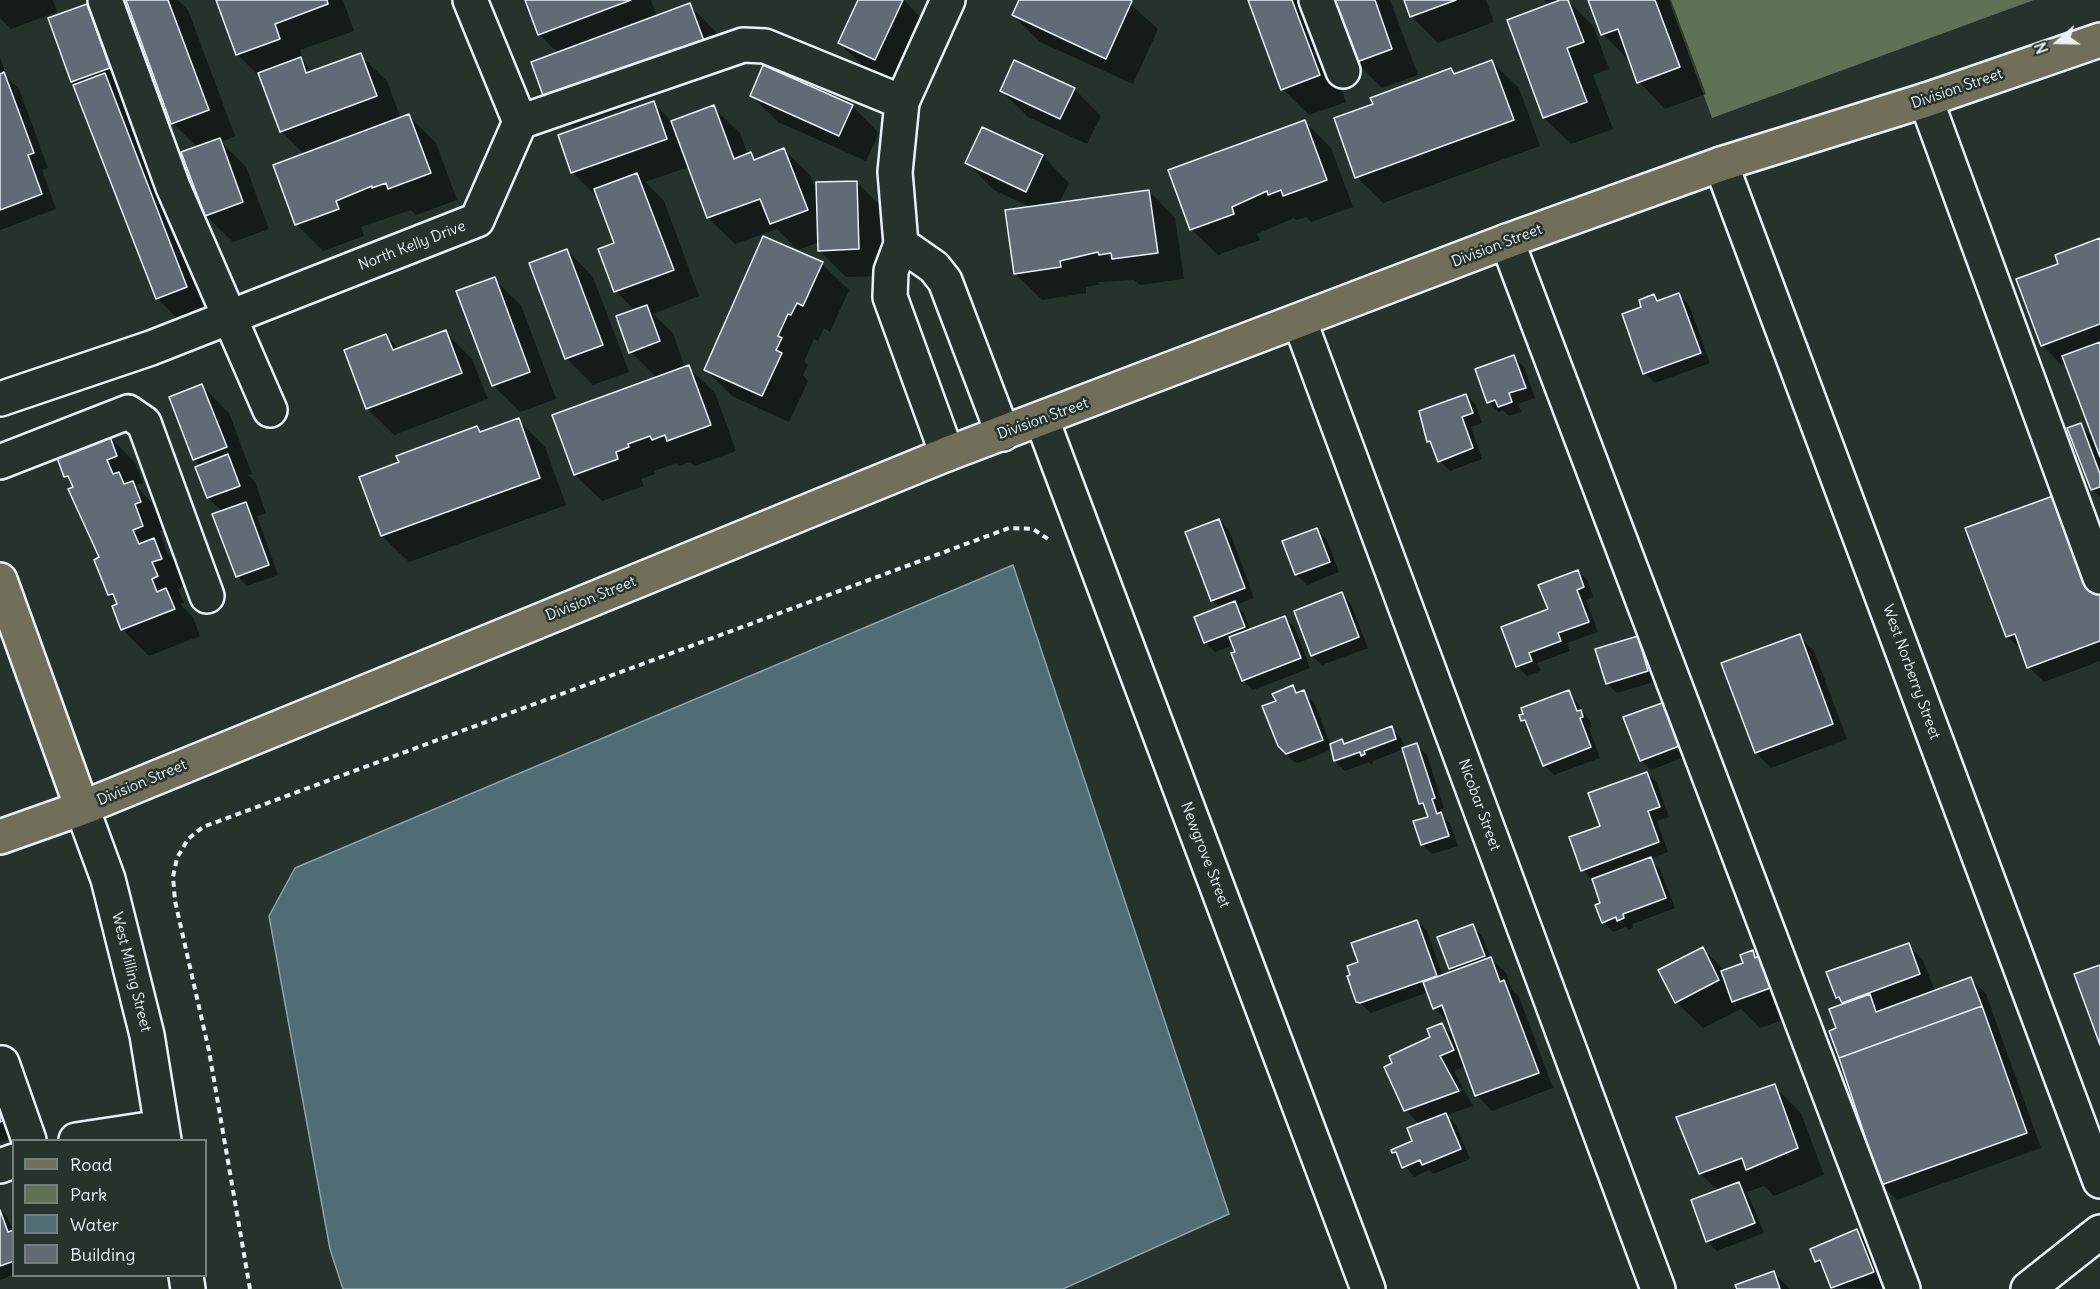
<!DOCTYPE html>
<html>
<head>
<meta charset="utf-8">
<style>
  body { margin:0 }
  #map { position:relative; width:2100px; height:1289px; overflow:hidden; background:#26332d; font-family:Delius,sans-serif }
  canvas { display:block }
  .legend { position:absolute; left:12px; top:1139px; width:195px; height:138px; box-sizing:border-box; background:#26332d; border:2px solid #747f7e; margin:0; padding:8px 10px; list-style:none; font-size:18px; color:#e8f1f8 }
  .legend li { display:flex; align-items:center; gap:12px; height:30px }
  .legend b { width:30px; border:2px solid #747f7e }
  .north { position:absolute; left:2028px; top:12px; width:60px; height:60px; -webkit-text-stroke:4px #26332d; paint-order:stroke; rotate:250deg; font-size:16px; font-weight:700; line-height:24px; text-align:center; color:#e8f1f8 }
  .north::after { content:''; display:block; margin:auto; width:21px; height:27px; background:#e8f1f8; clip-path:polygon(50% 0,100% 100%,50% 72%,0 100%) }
</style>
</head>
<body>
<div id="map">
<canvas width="2100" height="1289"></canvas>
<ul class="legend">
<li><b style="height:8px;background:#716e59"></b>Road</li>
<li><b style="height:16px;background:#5f7255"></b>Park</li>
<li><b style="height:16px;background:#506d76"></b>Water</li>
<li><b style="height:16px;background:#616a75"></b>Building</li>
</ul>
<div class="north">N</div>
</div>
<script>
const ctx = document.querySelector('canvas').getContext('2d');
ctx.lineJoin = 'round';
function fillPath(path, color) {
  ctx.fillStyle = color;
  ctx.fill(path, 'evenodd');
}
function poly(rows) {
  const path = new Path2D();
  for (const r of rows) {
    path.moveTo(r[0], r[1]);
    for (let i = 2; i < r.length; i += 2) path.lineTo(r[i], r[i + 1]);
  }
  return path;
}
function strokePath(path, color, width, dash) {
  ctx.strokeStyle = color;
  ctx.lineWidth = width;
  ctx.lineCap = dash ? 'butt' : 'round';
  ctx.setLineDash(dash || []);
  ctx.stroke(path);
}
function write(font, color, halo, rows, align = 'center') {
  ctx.font = font + ' Delius,sans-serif';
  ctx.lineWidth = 5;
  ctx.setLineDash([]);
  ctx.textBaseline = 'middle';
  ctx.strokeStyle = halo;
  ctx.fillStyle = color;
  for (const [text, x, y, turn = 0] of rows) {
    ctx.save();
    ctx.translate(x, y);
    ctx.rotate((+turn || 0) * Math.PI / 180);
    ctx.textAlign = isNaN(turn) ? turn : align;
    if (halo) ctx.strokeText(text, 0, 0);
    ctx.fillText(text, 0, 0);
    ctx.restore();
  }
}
fillPath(poly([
  [1669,0,2034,0,1712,118]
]), '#5f7255');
const water = poly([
  [1013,565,1229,1214,1063,1289,343,1289,330,1249,269,916,295,868,1013,565]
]);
fillPath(water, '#506d76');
strokePath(water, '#8da2aa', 1.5);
fillPath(poly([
  [0,0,53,0,57,12,11,29,0,18],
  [127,0,178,0,188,10,235,136,221,142,246,167,269,229,233,242,206,216,183,153,198,148,173,123],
  [218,0,343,0,354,31,300,50,305,64,313,72,360,55,387,81,401,119,409,116,436,143,457,200,416,215,411,210,361,227,364,236,323,251,296,224,305,155,281,131,262,79,238,55],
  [526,0,651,0,657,17,689,5,716,32,730,68,573,127,546,100,558,53,539,34],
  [860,0,904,0,929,26,902,86,867,70,840,43],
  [1020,0,1126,0,1158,29,1133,84,1040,42,1013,15],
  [1250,0,1308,0,1346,102,1309,115,1283,89],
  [1333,0,1390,0,1418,75,1382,88,1356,62],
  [1405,0,1486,0,1494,22,1438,43,1411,16],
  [1544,0,1567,0,1593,26,1609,69,1593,75,1613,129,1571,144,1544,118,1509,21,1550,6],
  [1590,0,1671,0,1706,94,1665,109,1639,82,1629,61,1603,34],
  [87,6,113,33,213,314,184,325,157,298,76,85,72,81],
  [0,57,7,78,19,89,48,168,42,170,56,209,0,230],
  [1492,62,1519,88,1540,146,1383,203,1357,177,1375,105,1451,70,1456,75],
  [764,67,852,106,879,133,866,161,778,122,751,95],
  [1074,89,1101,116,1087,144,1028,117,1001,90],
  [653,102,672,122,713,107,740,133,748,155,751,154,757,160,784,150,811,176,817,194,857,183,884,209,885,276,846,277,819,250,819,242,798,250,777,229,735,244,708,218,689,167,645,182,664,201,699,296,653,314,673,333,685,368,688,367,715,393,736,451,695,466,690,462,680,466,677,463,654,471,655,474,641,479,644,486,602,501,575,475,554,416,657,378,631,352,635,311,616,291,600,250,616,243,599,199,572,172],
  [1305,122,1331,148,1353,207,1311,222,1306,217,1296,220,1294,218,1257,234,1260,240,1218,255,1191,229],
  [983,129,1043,156,1069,183,1059,204,1149,191,1175,218,1184,279,1140,285,1134,280,1098,282,1099,285,1086,287,1086,293,1042,300,1015,273,1032,208,994,190,967,163],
  [2100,239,2100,497,2092,489,2080,425,2095,440,2066,363,2061,365,2042,345,2060,265],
  [567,250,593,277,629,372,593,385,566,358],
  [822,264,849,290,830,332,824,328,818,341,814,339,804,362,808,365,803,375,808,381,789,422,732,396,705,369],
  [494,279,521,305,556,399,520,412,493,385],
  [1679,295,1689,305,1710,363,1655,383,1645,373,1643,308,1654,296,1660,302],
  [445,332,472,359,488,399,394,435,367,408,386,336,399,349],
  [1514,357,1524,367,1535,398,1518,404,1521,412,1509,416,1503,410,1499,412,1488,402],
  [202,386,229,413,252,474,248,475,255,482,266,513,257,516,278,575,247,586,237,576,223,512,208,498,197,467,201,466,194,459],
  [1466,395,1476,405,1482,423,1471,427,1482,459,1450,471,1440,461,1435,448,1428,441],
  [518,420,545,447,566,505,409,562,382,536,361,478,401,463,477,428,482,433],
  [109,436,135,463,143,483,135,485,159,510,167,529,160,531,167,553,180,566,188,585,178,589,184,603,180,604,193,617,200,636,149,656,122,629,119,605,109,594,101,558,73,484,66,476],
  [1219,520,1229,530,1254,598,1236,605,1244,613,1251,631,1285,618,1295,628,1310,668,1253,690,1243,680,1234,645,1215,652,1205,642,1221,608,1212,600],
  [1317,530,1327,540,1339,572,1307,585,1297,575,1284,542],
  [2100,568,2100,661,2044,682,2029,667,2022,651,2007,636],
  [1578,571,1588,581,1593,597,1586,600,1598,632,1567,643,1570,651,1537,663,1541,671,1527,676,1517,666,1550,610],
  [1341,594,1351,604,1368,648,1322,665,1312,655],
  [1799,636,1814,651,1847,739,1771,768,1756,753,1723,664],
  [1637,637,1647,647,1657,681,1617,693,1607,683],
  [1293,687,1314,702,1331,746,1342,741,1345,745,1391,728,1401,738,1405,749,1416,745,1427,755,1444,808,1441,809,1444,818,1450,824,1458,846,1432,854,1422,844,1430,818,1420,803,1404,749,1373,761,1372,765,1369,762,1345,771,1336,762,1357,755,1354,752,1335,760,1331,750,1298,763,1294,762,1284,752,1278,702],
  [1569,692,1590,721,1592,727,1589,728,1600,758,1554,775,1544,765,1530,728,1522,721],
  [1665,703,1690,755,1651,770,1641,760],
  [1647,773,1657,783,1669,817,1657,821,1668,852,1650,859,1660,869,1675,908,1632,924,1633,928,1629,930,1626,927,1613,932,1603,922,1602,904,1593,880,1583,870,1602,827],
  [1417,921,1427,931,1443,976,1453,972,1450,969,1472,926,1482,936,1491,958,1506,973,1512,990,1519,997,1553,1088,1492,1111,1477,1095,1466,1066,1454,1071,1463,1088,1410,1107,1410,1110,1464,1090,1473,1106,1447,1115,1456,1125,1470,1159,1433,1174,1429,1170,1414,1177,1394,1152,1414,1142,1420,1125,1406,1110,1442,1025,1456,1039,1449,1023,1434,1008,1428,992,1371,1013,1358,1001,1360,963],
  [1908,945,1923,960,1935,992,1971,979,1986,994,2041,1148,1897,1200,1882,1185,1851,1096,1854,1095,1838,1029,1845,1005,1837,997],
  [1703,949,1725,971,1745,963,1752,952,1799,1014,1760,1028,1741,1009,1703,1028,1676,1002],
  [0,1082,20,1135,0,1142],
  [1774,1086,1801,1113,1824,1175,1774,1196,1764,1186,1747,1192,1764,1233,1717,1251,1707,1241,1719,1192,1700,1173],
  [0,1209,7,1217,14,1232,14,1275,0,1280],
  [1857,1231,1883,1258,1896,1289,1832,1288,1825,1269,1816,1261],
  [1773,1272,1790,1289,1739,1289]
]), '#0007');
const building = poly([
  [126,0,168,0,209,110,171,124,126,0],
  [216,0,327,0,328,4,275,24,280,39,236,55,216,0],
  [525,0,631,0,538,35,525,0],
  [858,0,903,0,875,60,838,43,858,0],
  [1019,0,1130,0,1132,1,1106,59,1012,15,1019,0],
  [1248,0,1292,0,1320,75,1281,90,1248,0],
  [1331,0,1375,0,1392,49,1354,63,1331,0],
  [1404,0,1456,0,1410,17,1404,0],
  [1560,0,1568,0,1584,42,1567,48,1587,102,1543,118,1507,20,1560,0],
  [1588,0,1655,0,1680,67,1637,83,1618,29,1601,35,1588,0],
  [690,3,704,41,545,101,531,62,690,3],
  [87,4,110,68,71,82,48,18,87,4],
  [361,53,377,96,280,132,258,73,301,57,306,73,361,53],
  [1014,60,1075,88,1060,119,1000,91,1014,60],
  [1492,60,1514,120,1355,178,1334,118,1373,104,1370,98,1451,68,1454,74,1492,60],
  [763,65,853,105,839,136,750,96,763,65],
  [4,72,34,153,28,155,42,194,0,210,0,74,4,72],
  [105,73,187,287,156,299,73,85,105,73],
  [654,101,667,139,571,173,558,135,654,101],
  [714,105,734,159,751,152,754,160,784,148,808,210,770,224,760,199,707,218,671,121,714,105],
  [409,114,431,173,388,189,386,183,372,188,372,186,336,201,339,209,295,225,273,165,409,114],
  [1305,120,1327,180,1283,196,1281,190,1268,195,1267,191,1232,207,1234,214,1190,230,1168,170,1305,120],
  [982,127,1043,155,1026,192,965,163,982,127],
  [220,138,243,202,205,216,181,152,220,138],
  [637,173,674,270,614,292,598,249,614,243,594,189,637,173],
  [857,181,859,249,818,251,816,182,857,181],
  [1149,190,1158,253,1112,259,1111,253,1099,255,1098,252,1060,261,1061,267,1014,274,1005,210,1149,190],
  [763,236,823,262,803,306,797,303,791,315,788,314,778,336,782,338,776,350,782,353,762,396,704,370,763,236],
  [2100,238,2100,324,2041,346,2016,279,2058,264,2055,255,2100,238],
  [567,249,603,345,565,359,529,263,567,249],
  [495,277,530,372,492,386,456,291,495,277],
  [1679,293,1701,353,1643,374,1622,314,1641,307,1639,300,1654,294,1657,301,1679,293],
  [647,305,660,341,629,353,616,316,647,305],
  [446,330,462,373,366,409,344,350,386,334,393,350,446,330],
  [2100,342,2100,457,2062,356,2100,342],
  [1514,355,1526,388,1509,393,1512,402,1498,407,1495,400,1487,403,1475,369,1514,355],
  [689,365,711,425,667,441,665,435,652,440,650,436,628,444,629,447,616,452,618,459,574,475,552,415,689,365],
  [202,384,227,447,193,460,169,397,202,384],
  [1466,394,1473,413,1462,417,1473,448,1438,462,1430,441,1427,442,1419,411,1466,394],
  [519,418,540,478,381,536,359,477,399,462,396,456,477,426,480,432,519,418],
  [2081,423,2100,474,2100,487,2091,490,2067,428,2081,423],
  [109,434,117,456,107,460,113,474,119,472,124,484,133,481,141,502,135,504,143,526,133,530,139,544,154,538,162,559,152,562,158,576,152,579,157,592,166,588,175,609,121,630,112,606,117,604,113,594,108,595,94,560,99,557,68,489,73,487,68,476,64,477,56,455,109,434],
  [228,454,240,486,207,498,195,467,228,454],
  [2064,492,2100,592,2100,641,2027,668,2015,634,2006,637,1965,528,2064,492],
  [246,502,269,565,236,577,212,514,246,502],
  [1219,519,1245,588,1211,601,1185,532,1219,519],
  [1317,528,1330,562,1295,575,1282,541,1317,528],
  [1578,570,1584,587,1577,590,1589,622,1558,633,1561,641,1529,653,1532,661,1516,667,1501,627,1548,609,1538,585,1578,570],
  [1342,592,1359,637,1311,656,1294,611,1342,592],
  [1235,601,1245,627,1204,643,1194,617,1235,601],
  [1285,616,1301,658,1242,681,1231,653,1235,652,1229,637,1285,616],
  [1800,634,1833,724,1755,753,1721,663,1800,634],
  [1638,636,1648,671,1606,684,1595,649,1638,636],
  [1293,685,1296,693,1304,690,1323,740,1286,754,1278,746,1262,706,1276,701,1272,694,1293,685],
  [1569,690,1577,711,1581,710,1583,717,1580,718,1591,747,1543,766,1525,720,1521,721,1519,715,1523,714,1521,708,1569,690],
  [1665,702,1682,745,1640,761,1623,717,1665,702],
  [1392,726,1396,739,1364,751,1365,754,1361,756,1360,752,1334,761,1330,744,1342,739,1344,744,1392,726],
  [1417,743,1435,798,1432,799,1437,814,1441,812,1449,836,1421,845,1413,821,1428,817,1423,803,1419,804,1402,748,1417,743],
  [1647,772,1660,807,1648,811,1659,842,1581,871,1569,837,1600,826,1588,793,1647,772],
  [1651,857,1666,898,1623,914,1624,918,1617,921,1616,917,1602,923,1595,905,1600,903,1592,879,1651,857],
  [1417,920,1437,976,1360,1003,1356,1002,1347,976,1350,975,1347,966,1358,962,1351,943,1417,920],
  [1473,924,1485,956,1449,969,1437,937,1473,924],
  [1909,943,1920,974,1842,1003,1839,997,1836,998,1826,972,1909,943],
  [1703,947,1719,980,1675,1003,1658,970,1703,947],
  [1753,950,1755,958,1761,955,1773,987,1732,1002,1721,971,1743,963,1740,955,1753,950],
  [1491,957,1500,982,1504,980,1539,1073,1475,1096,1442,1005,1433,1009,1423,982,1491,957],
  [2100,965,2100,1045,2074,974,2100,965],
  [1971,977,1982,1006,1839,1058,1829,1031,1836,1028,1829,1009,1870,994,1876,1012,1971,977],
  [1982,1006,2027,1133,1881,1185,1839,1058,1982,1006],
  [1442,1023,1454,1050,1440,1056,1459,1091,1404,1111,1384,1067,1392,1063,1389,1056,1430,1037,1427,1029,1442,1023],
  [1775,1084,1798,1148,1746,1170,1742,1158,1699,1174,1676,1117,1775,1084],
  [0,1105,6,1120,0,1122,0,1105],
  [1446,1113,1461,1149,1422,1165,1420,1160,1402,1168,1396,1152,1392,1153,1391,1150,1412,1141,1407,1128,1446,1113],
  [1739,1182,1755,1223,1706,1242,1691,1200,1739,1182],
  [0,1210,8,1232,14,1230,14,1261,0,1266,0,1210],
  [1857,1229,1874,1272,1831,1288,1820,1260,1815,1262,1810,1249,1857,1229],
  [1774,1271,1780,1289,1737,1289,1735,1285,1774,1271]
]);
fillPath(building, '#616a75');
strokePath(building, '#e8f1f8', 1.5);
const minor = poly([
  [105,0,173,187,270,410],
  [470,0,520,122],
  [1316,0,1343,71],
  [1926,100,2100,577],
  [1721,164,2100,1181],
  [1507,241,1903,1289],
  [901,244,934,267,945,281,1003,434],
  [1300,322,1658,1289],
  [0,399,151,348,477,220,520,122,743,45,765,46,902,102],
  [1042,420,1368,1289],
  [947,454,890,297,891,271,901,244,895,172,902,102,948,0],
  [0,462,128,412,144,423,207,596],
  [82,808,108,879,147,1035,164,1140],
  [2,1063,29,1140],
  [76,1140,162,1127],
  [0,1166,14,1161],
  [186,1276,188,1289],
  [2028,1289,2100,1232]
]);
const major = poly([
  [0,580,82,808],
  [0,837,82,808,947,454,1507,241,1721,164,1926,100,2100,40]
]);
strokePath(minor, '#e8f1f8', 38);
strokePath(major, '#e8f1f8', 38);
strokePath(poly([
  [250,1289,209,1051,175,901,173,877,177,858,188,839,203,827,1009,528,1033,529,1048,539]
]), '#e8f1f8', 4, [6, 4.5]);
strokePath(minor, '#26332d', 33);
strokePath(major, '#716e59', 33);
write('15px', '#e8f1f8', '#26332d', [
  ["Division Street",1957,89,-19],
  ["North Kelly Drive",412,246,-21],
  ["Division Street",1497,246,-21],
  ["Division Street",1043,419,-20],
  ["Division Street",591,599,-22],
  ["West Norberry Street",1911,672,70],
  ["Division Street",142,783,-23],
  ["Nicobar Street",1479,805,70],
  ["Newgrove Street",1205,855,69],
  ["West Milling Street",131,972,76]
]);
</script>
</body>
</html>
